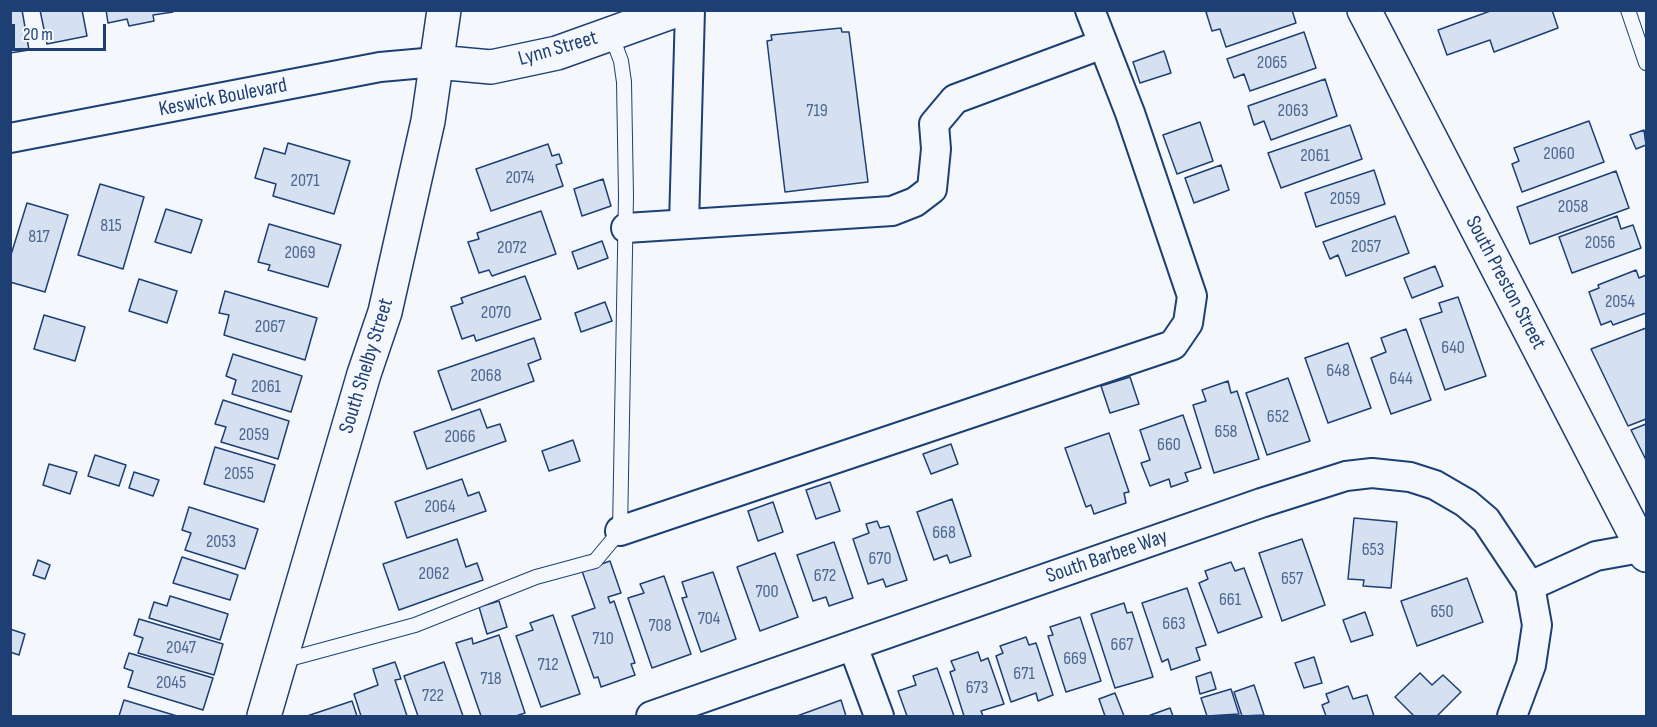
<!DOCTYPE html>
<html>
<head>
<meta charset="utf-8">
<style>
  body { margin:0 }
  #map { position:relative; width:1657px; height:727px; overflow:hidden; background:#f4f7fb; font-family:"Sofia Sans Condensed",sans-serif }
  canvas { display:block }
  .frame { position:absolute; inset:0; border:12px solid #1d3f73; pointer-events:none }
  .scale { position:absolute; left:12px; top:24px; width:94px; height:27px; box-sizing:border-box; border:3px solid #1d3f73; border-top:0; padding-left:8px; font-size:18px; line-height:21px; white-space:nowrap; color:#1d3f73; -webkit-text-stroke:4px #f4f7fb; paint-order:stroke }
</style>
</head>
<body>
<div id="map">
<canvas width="1657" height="727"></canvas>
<div class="frame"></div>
<div class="scale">20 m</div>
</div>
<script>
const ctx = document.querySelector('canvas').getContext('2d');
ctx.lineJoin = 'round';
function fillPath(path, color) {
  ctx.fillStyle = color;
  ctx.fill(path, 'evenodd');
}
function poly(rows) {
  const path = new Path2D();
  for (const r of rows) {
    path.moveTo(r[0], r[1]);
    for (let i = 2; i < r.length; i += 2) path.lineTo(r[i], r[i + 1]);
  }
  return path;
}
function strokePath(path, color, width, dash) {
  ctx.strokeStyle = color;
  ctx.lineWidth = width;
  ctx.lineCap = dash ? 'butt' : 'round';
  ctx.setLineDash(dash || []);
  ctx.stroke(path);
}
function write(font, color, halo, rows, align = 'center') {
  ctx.font = font + ' "Sofia Sans Condensed",sans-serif';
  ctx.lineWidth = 4.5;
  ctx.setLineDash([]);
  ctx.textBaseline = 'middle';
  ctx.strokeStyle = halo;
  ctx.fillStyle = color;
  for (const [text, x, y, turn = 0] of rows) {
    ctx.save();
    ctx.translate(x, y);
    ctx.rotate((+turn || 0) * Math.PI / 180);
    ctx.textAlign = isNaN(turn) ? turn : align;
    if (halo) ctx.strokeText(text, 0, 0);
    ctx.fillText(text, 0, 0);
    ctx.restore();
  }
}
const building = poly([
  [10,10,22,10,29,50,10,53,10,10],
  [40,10,82,10,87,36,47,44,40,10],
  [106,10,173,10,173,12,153,15,154,21,129,26,127,19,108,23,106,10],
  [1211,10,1292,10,1296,23,1226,47,1220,29,1212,31,1206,12,1211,10],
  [1493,10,1552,10,1558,28,1494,52,1490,40,1447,55,1438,30,1493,10],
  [841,28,842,32,849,32,868,182,785,192,767,41,772,40,771,35,841,28],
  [1304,32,1316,68,1250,91,1244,74,1234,78,1227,59,1304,32],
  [1164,51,1171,73,1140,83,1133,62,1164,51],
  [1325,79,1337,116,1271,140,1264,121,1254,125,1248,106,1325,79],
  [1589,121,1604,162,1522,192,1512,164,1519,161,1514,148,1589,121],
  [1200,122,1213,161,1177,174,1163,135,1200,122],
  [1350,125,1362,159,1281,188,1268,153,1350,125],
  [1644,130,1646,145,1636,149,1630,135,1644,130],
  [288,143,350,161,334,214,273,196,276,184,255,178,264,148,285,154,288,143],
  [548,144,552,156,559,154,562,163,556,165,563,186,491,211,476,169,548,144],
  [1221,165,1229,190,1194,203,1185,178,1221,165],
  [1374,170,1385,204,1316,227,1305,193,1374,170],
  [1616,171,1629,208,1530,244,1517,207,1616,171],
  [603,179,611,206,582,216,574,189,603,179],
  [100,184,144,197,123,269,78,255,100,184],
  [27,203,68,215,45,292,10,282,10,258,27,203],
  [166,209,202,220,191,253,155,242,166,209],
  [541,211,556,254,492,276,489,270,479,273,468,242,479,239,477,233,541,211],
  [1395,216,1409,253,1346,276,1338,255,1330,259,1323,242,1395,216],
  [1617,216,1621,229,1633,225,1641,248,1572,273,1559,237,1617,216],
  [269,224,341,245,328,287,268,270,270,265,258,262,269,224],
  [602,241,608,258,578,269,572,252,602,241],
  [1435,266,1443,286,1412,298,1404,278,1435,266],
  [1636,270,1639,278,1646,275,1646,313,1613,325,1611,321,1601,325,1589,292,1599,288,1598,285,1636,270],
  [525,276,541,319,476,341,474,335,462,339,451,307,463,303,461,298,525,276],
  [139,279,177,291,167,323,129,311,139,279],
  [225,291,317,318,305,360,224,335,229,315,219,313,225,291],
  [1458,297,1486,376,1445,390,1420,319,1442,312,1439,303,1458,297],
  [605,302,612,321,581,332,575,313,605,302],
  [44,315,85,327,75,361,34,349,44,315],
  [1646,328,1646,419,1628,426,1591,349,1646,328],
  [1406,329,1431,400,1391,414,1371,358,1386,352,1381,338,1406,329],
  [534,338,541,359,528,364,534,381,452,410,438,371,534,338],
  [1348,343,1371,408,1328,423,1305,358,1348,343],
  [233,354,302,376,291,412,232,394,236,380,226,376,233,354],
  [1130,377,1139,404,1110,413,1101,386,1130,377],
  [1288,378,1310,441,1267,455,1246,393,1288,378],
  [1228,381,1231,393,1237,391,1259,459,1214,473,1193,405,1206,401,1202,390,1228,381],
  [223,400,289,421,278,459,221,442,226,427,215,424,223,400],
  [480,409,487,428,500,424,506,441,427,469,414,432,480,409],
  [1183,415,1201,468,1185,473,1188,481,1171,487,1169,479,1150,486,1141,463,1150,460,1140,430,1183,415],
  [1646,424,1646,460,1631,430,1646,424],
  [1109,433,1129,492,1124,493,1126,503,1094,514,1091,505,1086,507,1065,448,1109,433],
  [573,440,580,461,549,471,542,451,573,440],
  [951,444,958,464,931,474,923,454,951,444],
  [215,447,275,465,264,502,204,484,215,447],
  [95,455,126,465,119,486,88,476,95,455],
  [49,464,77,472,70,494,43,485,49,464],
  [134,472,159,480,153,496,129,488,134,472],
  [462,479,468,496,479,492,486,511,407,538,395,502,462,479],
  [830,482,840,511,816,519,806,490,830,482],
  [952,499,971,556,950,563,947,555,934,560,917,512,952,499],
  [773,502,783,532,758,541,748,511,773,502],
  [189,507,258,529,245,569,185,550,191,533,182,530,189,507],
  [1354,518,1397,522,1391,588,1363,586,1364,580,1348,579,1354,518],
  [877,521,880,528,889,526,907,580,886,587,883,579,868,584,853,539,869,533,866,524,877,521],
  [457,539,466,567,477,563,483,580,399,610,383,564,457,539],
  [1302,539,1325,605,1282,621,1259,553,1302,539],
  [834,542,853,598,829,606,826,597,813,601,797,555,834,542],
  [775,553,798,617,760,631,737,567,775,553],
  [182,557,238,575,230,600,173,583,182,557],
  [38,560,50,565,45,579,33,575,38,560],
  [610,561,621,593,608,597,610,603,614,601,635,663,631,664,635,675,601,687,598,677,594,678,572,616,595,608,582,571,610,561],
  [1231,562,1235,571,1244,568,1262,617,1218,633,1199,583,1208,579,1205,571,1231,562],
  [713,572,736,639,701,652,682,598,687,597,682,582,713,572],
  [664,576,691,654,652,668,628,598,644,593,640,584,664,576],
  [1467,578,1483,622,1417,646,1401,601,1467,578],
  [1187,588,1206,645,1196,648,1200,660,1171,670,1168,659,1162,662,1142,603,1187,588],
  [170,596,228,614,220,640,149,618,154,602,167,606,170,596],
  [499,601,507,627,487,634,479,607,499,601],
  [1124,603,1127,613,1132,612,1153,677,1115,688,1091,614,1124,603],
  [1365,612,1373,635,1351,642,1343,620,1365,612],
  [553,615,580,694,541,707,516,636,533,630,530,623,553,615],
  [1080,617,1101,681,1066,692,1048,636,1053,635,1050,627,1080,617],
  [139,619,223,644,214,675,138,653,143,638,134,635,139,619],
  [10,629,25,634,19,655,10,652,10,629],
  [499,635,525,713,516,716,481,716,456,643,472,638,473,644,499,635],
  [1026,637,1029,645,1036,643,1053,695,1038,701,1036,693,1011,702,996,656,1003,653,1000,646,1026,637],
  [978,652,981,661,988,658,1004,704,981,711,983,716,964,716,950,672,955,670,951,661,978,652],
  [129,653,213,678,203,710,128,687,133,671,124,668,129,653],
  [1314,657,1322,683,1304,688,1295,663,1314,657],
  [395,662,401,679,395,680,407,716,361,716,354,694,378,685,373,669,395,662],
  [444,662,463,716,418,716,404,676,444,662],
  [937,668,954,716,907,716,898,691,916,685,913,676,937,668],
  [1211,672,1216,689,1200,694,1196,677,1211,672],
  [1420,673,1432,685,1443,675,1461,692,1437,716,1414,716,1395,697,1420,673],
  [1254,685,1264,715,1242,716,1234,692,1254,685],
  [1348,686,1353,699,1367,695,1374,716,1326,716,1322,705,1329,702,1326,694,1348,686],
  [1231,689,1239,714,1207,716,1201,698,1231,689],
  [1115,693,1124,716,1105,716,1099,699,1115,693],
  [124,700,177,716,119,716,124,700],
  [841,700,846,716,797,716,841,700],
  [352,701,357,716,307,716,352,701],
  [1170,708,1173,716,1148,716,1170,708]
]);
fillPath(building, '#d5e0f0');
strokePath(building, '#1d3f73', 1.5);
const lane = poly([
  [1628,10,1646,63],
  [282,661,415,625,536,577,595,561,620,531,626,196,624,82,621,61,611,34]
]);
const street = poly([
  [10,138,380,67,436,62],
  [684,224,690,10],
  [626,228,892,211,915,202,932,189,936,149,934,124,955,99,1103,44],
  [620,531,1173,345,1188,323,1192,296,1130,113,1090,10],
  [1530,586,1596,556,1646,547],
  [853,646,879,716],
  [651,716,1261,503,1346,476,1372,473,1410,477,1435,485,1466,503,1486,520,1530,586,1537,625,1531,665,1512,716]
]);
const secondary = poly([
  [1364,10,1646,555],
  [436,62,491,67,557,53,677,10],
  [264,716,364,374,385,312,428,121,444,10]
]);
strokePath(lane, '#1d3f73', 16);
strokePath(street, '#1d3f73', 32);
strokePath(secondary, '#1d3f73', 36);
strokePath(lane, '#f4f7fb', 14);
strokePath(street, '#f4f7fb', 28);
strokePath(secondary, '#f4f7fb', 33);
write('18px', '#4b6792', null, [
  ["2065",1272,63],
  ["719",817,111],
  ["2063",1293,111],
  ["2060",1559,154],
  ["2061",1315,156],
  ["2074",520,178],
  ["2071",305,181],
  ["2059",1345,199],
  ["2058",1573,207],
  ["815",111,226],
  ["817",39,237],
  ["2056",1600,243],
  ["2057",1366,247],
  ["2072",512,248],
  ["2069",300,253],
  ["2054",1620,302],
  ["2070",496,313],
  ["2067",270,327],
  ["640",1453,348],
  ["648",1338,371],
  ["2068",486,376],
  ["644",1401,379],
  ["2061",266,387],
  ["652",1278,417],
  ["658",1226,432],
  ["2059",254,435],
  ["2066",460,437],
  ["660",1169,445],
  ["2055",239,474],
  ["2064",440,507],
  ["668",944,533],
  ["2053",221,542],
  ["653",1373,550],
  ["670",880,559],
  ["2062",434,574],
  ["672",825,576],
  ["657",1292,579],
  ["700",767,592],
  ["661",1230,600],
  ["650",1442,612],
  ["704",709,619],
  ["663",1174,624],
  ["708",660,626],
  ["710",603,639],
  ["667",1122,645],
  ["2047",181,648],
  ["669",1075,659],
  ["712",548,665],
  ["671",1024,674],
  ["718",491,679],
  ["2045",171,683],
  ["673",977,688],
  ["722",433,696]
]);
write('21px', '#1d3f73', '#f4f7fb', [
  ["Lynn Street",558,49,-16],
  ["Keswick Boulevard",223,98,-11],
  ["South Preston Street",1505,283,62],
  ["South Shelby Street",367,366,-73],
  ["South Barbee Way",1107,557,-19]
]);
</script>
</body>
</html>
